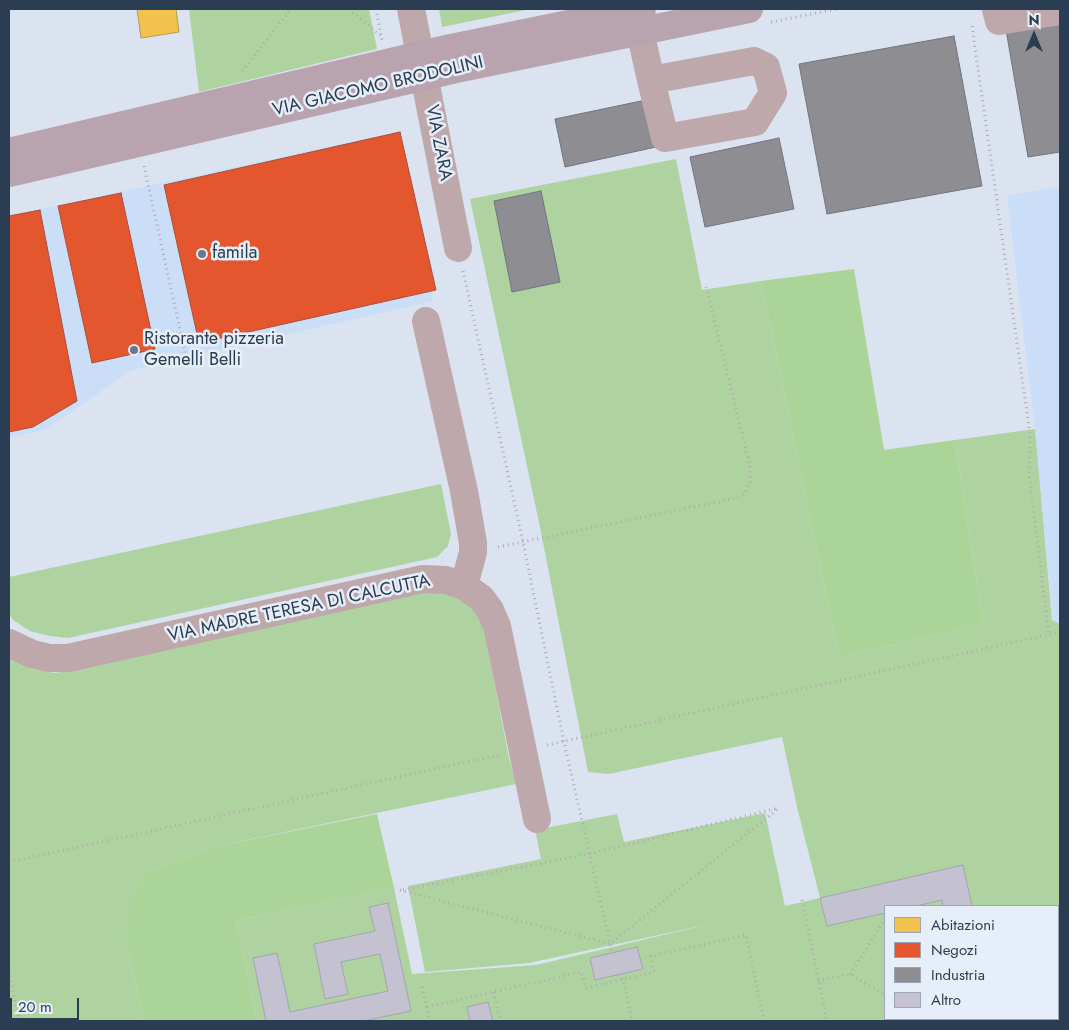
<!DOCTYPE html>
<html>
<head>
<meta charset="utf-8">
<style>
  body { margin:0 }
  #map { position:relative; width:1069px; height:1030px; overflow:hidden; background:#dae3ef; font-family:Jost,sans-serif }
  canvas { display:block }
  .frame { position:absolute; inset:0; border:10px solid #2b3d52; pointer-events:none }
  .legend { position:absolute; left:884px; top:905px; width:175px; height:115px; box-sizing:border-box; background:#e6eef9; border:1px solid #9ba7b6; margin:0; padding:6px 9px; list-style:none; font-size:15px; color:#2b3d52 }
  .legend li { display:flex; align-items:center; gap:10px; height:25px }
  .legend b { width:25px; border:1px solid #9ba7b6 }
  .north { position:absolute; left:1009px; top:10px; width:50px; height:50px; -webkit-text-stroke:4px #e6eef9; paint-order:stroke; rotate:0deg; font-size:14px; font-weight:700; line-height:20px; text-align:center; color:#2b3d52 }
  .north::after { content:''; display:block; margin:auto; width:18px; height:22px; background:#2b3d52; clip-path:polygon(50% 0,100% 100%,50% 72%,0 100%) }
  .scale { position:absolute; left:10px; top:998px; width:69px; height:22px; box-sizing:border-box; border:2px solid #2b3d52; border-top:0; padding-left:6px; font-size:15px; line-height:18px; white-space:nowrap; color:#2b3d52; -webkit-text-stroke:4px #e6eef9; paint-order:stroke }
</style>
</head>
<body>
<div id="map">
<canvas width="1069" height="1030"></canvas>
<div class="frame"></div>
<ul class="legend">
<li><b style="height:14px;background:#f2c14e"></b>Abitazioni</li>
<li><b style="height:14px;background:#e4572e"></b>Negozi</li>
<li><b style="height:14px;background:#8d8d92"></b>Industria</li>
<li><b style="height:14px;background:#c4c1d1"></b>Altro</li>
</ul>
<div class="north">N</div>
<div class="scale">20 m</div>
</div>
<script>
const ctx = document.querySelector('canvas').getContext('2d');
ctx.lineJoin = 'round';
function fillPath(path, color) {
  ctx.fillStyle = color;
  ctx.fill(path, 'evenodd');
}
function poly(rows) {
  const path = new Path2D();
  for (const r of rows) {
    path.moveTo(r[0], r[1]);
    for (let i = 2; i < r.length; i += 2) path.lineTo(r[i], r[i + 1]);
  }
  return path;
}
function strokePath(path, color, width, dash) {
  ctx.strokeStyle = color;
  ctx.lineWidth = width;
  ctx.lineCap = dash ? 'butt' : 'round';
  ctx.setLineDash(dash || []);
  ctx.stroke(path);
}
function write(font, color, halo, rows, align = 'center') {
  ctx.font = font + ' Jost,sans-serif';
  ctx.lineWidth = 5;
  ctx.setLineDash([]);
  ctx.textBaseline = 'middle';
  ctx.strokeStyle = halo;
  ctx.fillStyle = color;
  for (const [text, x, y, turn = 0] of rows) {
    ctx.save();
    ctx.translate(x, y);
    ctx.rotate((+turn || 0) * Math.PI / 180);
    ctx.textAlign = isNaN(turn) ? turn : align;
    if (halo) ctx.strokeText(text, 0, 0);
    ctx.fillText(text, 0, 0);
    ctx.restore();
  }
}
fillPath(poly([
  [398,132,433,301,132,370,46,429,9,438,9,216],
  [1060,186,1060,624,1053,620,1035,429,1007,196]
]), '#cadef7');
fillPath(poly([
  [189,9,369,9,377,49,199,92],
  [439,9,531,9,442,27],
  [676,159,702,290,761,281,839,657,983,624,955,440,1035,429,1052,620,1060,624,1060,1021,257,1021,236,920,394,888,412,974,536,965,710,924,529,963,425,972,408,886,541,859,535,830,617,814,624,842,765,813,785,906,820,898,797,807,782,737,609,774,588,772,540,527,470,199],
  [885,906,1058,906,1058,1019,885,1019],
  [441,484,451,534,448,546,437,557,68,638,50,636,30,631,13,620,9,614,9,577],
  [429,591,451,594,468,602,478,615,484,630,508,753,516,784,218,846,152,870,125,936,144,1021,9,1021,9,658,33,669,55,673]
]), '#afd2a1');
fillPath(poly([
  [854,269,884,450,955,440,983,624,839,657,761,281],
  [377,814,394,888,236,920,257,1021,144,1021,125,936,133,895,152,870,218,846]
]), '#abd498');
const homes = poly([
  [137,9,176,9,179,32,141,38,137,9]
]);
fillPath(homes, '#f2c14e');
strokePath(homes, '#b6994f', 1);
const shops = poly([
  [400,132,436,290,199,343,164,185,400,132],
  [121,193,155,349,92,363,58,206,121,193],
  [40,210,77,401,33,427,9,432,9,216,40,210]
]);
fillPath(shops, '#e4572e');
strokePath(shops, '#ac4f39', 1);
const industry = poly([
  [1060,20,1060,152,1028,157,1006,30,1060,20],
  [954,36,982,186,827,214,799,64,954,36],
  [646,100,656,147,565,167,555,119,646,100],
  [779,138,794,209,705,227,690,157,779,138],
  [541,191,560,282,512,292,494,201,541,191]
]);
fillPath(industry, '#8d8d92');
strokePath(industry, '#70757f', 1);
const building = poly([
  [963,865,972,906,943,906,942,900,916,906,885,906,885,913,827,926,820,898,963,865],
  [388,903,411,1011,363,1021,266,1021,253,958,277,953,290,1012,388,991,380,954,341,962,348,994,325,999,314,944,375,931,369,907,388,903],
  [637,947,643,969,595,980,590,958,637,947],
  [488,1002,493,1021,470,1021,467,1007,488,1002],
  [955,1019,998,1019,999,1021,944,1021,955,1019]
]);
fillPath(building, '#c4c1d1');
strokePath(building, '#a5a3b2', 1);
strokePath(poly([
  [349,9,381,36],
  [376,9,382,40],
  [771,22,837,9],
  [972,26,1030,434,1029,474,1049,635],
  [242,71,291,9],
  [144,166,188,366],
  [463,271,523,542,564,742,612,952],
  [498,547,733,499,745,493,750,482,750,465,706,287],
  [547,745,1060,632],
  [9,862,499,755],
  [400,890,610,944,779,808],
  [403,890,589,854,778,808],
  [802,900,827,1021],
  [9,971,19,1021],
  [850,974,885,919],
  [618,975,623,979,632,1021],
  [818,981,850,974,885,995],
  [422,987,430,1021],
  [494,992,500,1021],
  [427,1007,581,972,586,988,654,972,651,956,746,935,764,1021]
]), '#b2a8ad', 3, [1, 4]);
strokePath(poly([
  [411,9,458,248],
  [996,9,999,21,1060,11],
  [640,31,651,80,665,138,755,122,773,93,766,67,754,61,651,80],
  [426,321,464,491,473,543,473,552,464,586],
  [9,643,32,654,49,658,68,658,423,579,446,580,464,586,481,598,490,610,497,626,537,819]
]), '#bea8ab', 28);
strokePath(poly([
  [9,152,451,48,642,9],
  [9,173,456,69,749,9]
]), '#b9a3ae', 28);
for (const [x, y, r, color] of [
  [202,254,5,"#687789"],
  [134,350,5,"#687789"]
]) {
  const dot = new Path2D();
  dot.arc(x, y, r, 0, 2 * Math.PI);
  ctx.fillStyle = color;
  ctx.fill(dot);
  strokePath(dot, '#e6eef9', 2);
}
write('18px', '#2b3d52', '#e6eef9', [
  ["VIA GIACOMO BRODOLINI",378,87,-13],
  ["VIA ZARA",438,143,79],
  ["VIA MADRE TERESA DI CALCUTTA",299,609,-12]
]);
write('18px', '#2b3d52', '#e6eef9', [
  ["famila",212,254],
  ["Ristorante pizzeria",144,340],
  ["Gemelli Belli",144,361]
], 'left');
</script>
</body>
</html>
